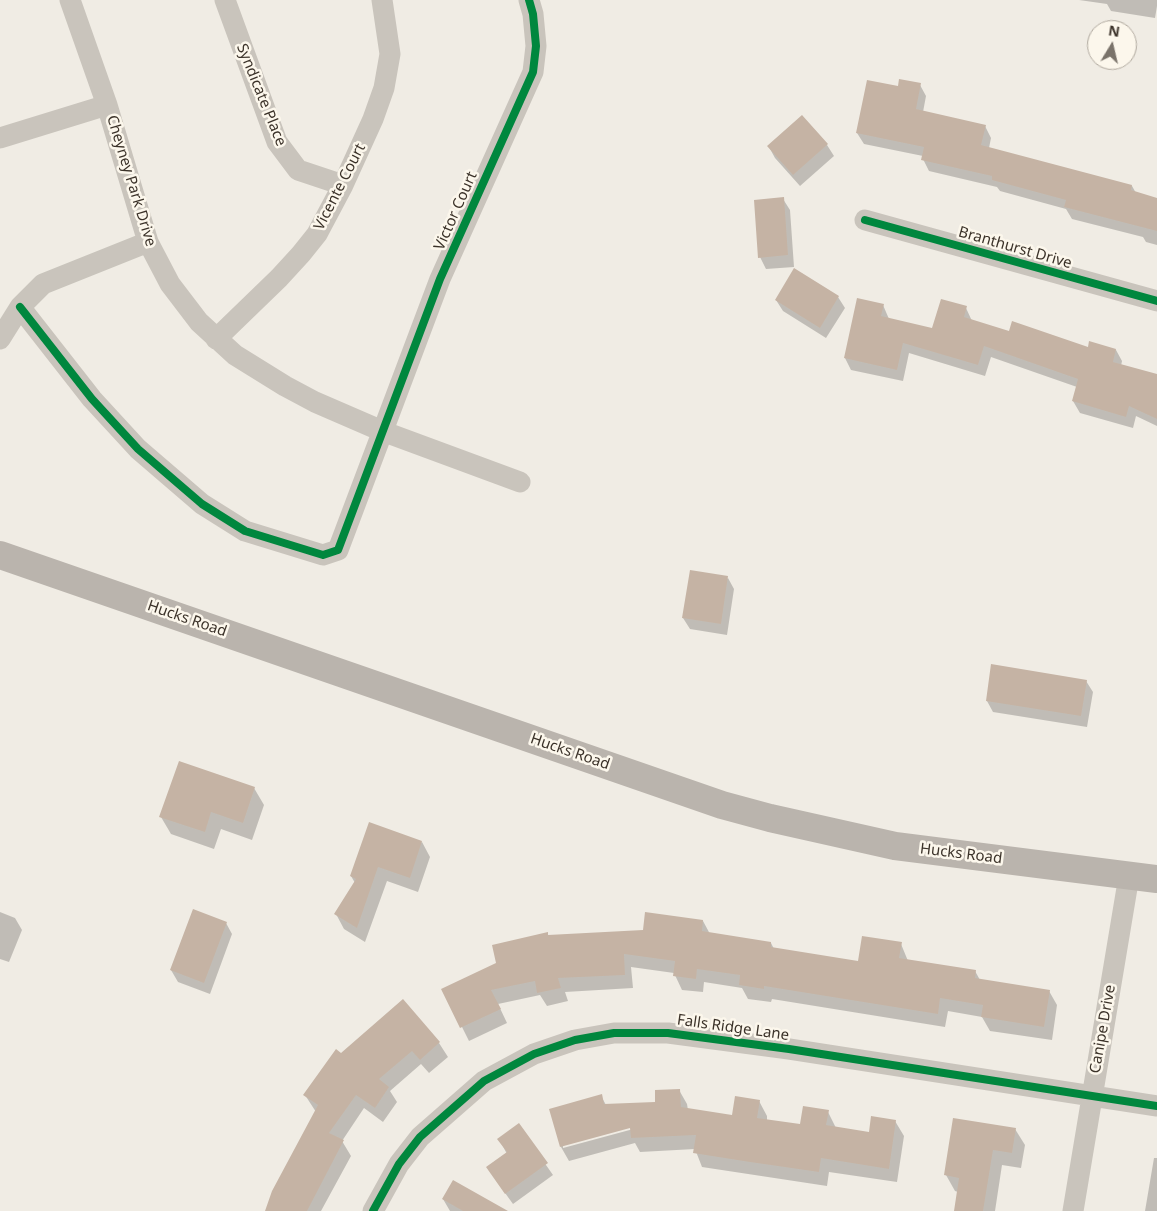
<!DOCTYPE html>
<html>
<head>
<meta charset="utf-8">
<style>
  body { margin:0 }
  #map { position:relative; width:1157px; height:1211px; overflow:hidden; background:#f0ece4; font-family:"Noto Sans",sans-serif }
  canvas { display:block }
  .north { position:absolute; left:1087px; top:20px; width:50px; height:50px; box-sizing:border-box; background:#fcf7ec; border:1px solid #afa89e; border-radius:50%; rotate:9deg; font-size:14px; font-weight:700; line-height:20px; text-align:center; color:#3b3229 }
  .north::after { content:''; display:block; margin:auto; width:18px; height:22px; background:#7a736a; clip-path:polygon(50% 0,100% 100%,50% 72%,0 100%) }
</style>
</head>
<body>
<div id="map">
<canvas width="1157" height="1211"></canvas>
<div class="north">N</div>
</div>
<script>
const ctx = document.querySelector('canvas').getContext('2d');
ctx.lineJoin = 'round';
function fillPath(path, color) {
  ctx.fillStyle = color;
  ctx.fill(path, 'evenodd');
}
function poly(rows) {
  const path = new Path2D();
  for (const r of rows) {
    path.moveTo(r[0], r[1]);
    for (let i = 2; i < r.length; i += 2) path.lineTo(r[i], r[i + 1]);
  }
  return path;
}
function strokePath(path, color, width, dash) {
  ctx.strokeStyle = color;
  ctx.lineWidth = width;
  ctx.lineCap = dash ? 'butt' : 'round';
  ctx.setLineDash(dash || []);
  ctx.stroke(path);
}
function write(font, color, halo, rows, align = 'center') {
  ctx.font = font + ' "Noto Sans",sans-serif';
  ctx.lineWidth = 5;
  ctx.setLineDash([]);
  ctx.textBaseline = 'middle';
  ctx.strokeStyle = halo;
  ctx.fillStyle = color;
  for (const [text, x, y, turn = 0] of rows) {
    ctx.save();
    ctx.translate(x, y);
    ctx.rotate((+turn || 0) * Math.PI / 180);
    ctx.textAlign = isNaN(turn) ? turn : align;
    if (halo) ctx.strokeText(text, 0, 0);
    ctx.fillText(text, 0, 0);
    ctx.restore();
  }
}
fillPath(poly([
  [1079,0,1157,0,1157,6,1155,18,1111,11,1107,4],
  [920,85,926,96,923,112,985,126,991,138,989,148,1132,186,1136,193,1157,199,1157,245,1146,242,1143,237,1072,219,1066,209,1000,191,997,187,929,171,923,159,923,156,864,144,857,133,899,87],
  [802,117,827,145,834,156,800,186,775,158,769,147],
  [783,199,790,210,794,267,766,269,760,257],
  [838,297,845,308,826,338,783,311,776,300],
  [883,305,889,319,933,329,966,308,972,321,1009,333,1088,349,1116,350,1122,361,1121,366,1157,376,1157,426,1136,416,1133,428,1080,413,1073,401,1077,387,991,357,985,376,909,353,903,381,851,370,845,358],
  [728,578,734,589,727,635,690,629,683,618],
  [1086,681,1093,692,1087,727,993,712,987,701],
  [254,788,264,805,252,840,221,829,214,849,171,834,161,817],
  [422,842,430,857,418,892,387,881,365,942,344,929,336,914,355,883,351,876],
  [0,912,15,918,22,930,9,962,0,959],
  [703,921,710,934,771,943,774,949,859,963,901,944,908,961,975,971,980,980,1049,991,1057,1005,1052,1040,990,1031,982,1017,948,1011,945,1027,772,999,771,1002,748,999,742,988,704,982,703,992,682,990,674,973,631,967,633,988,565,992,568,1001,547,1006,540,995,498,1004,507,1023,469,1041,443,989,497,964,547,933,549,936,644,932],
  [226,923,232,934,210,994,178,982,171,970],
  [403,1001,439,1043,448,1057,429,1073,421,1064,390,1091,397,1102,383,1122,364,1108,342,1141,351,1156,321,1211,267,1211,316,1112,305,1095,341,1055],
  [679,1090,687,1104,688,1110,733,1117,759,1101,767,1116,767,1121,801,1126,828,1112,836,1128,870,1134,895,1121,904,1136,897,1182,829,1172,827,1186,702,1167,695,1149,640,1152,635,1143,569,1161,561,1147,551,1110,601,1096,606,1105,656,1103],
  [636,1125,637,1128,563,1148,563,1145],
  [518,1125,553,1175,513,1204,495,1179,507,1154,499,1139],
  [1015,1129,1025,1145,1021,1168,1002,1165,995,1211,955,1211,958,1192,955,1191,946,1175],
  [1154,1158,1157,1158,1157,1211,1145,1211],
  [443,1199,505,1211,450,1211]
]), '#0003');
fillPath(poly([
  [899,79,921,83,916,109,986,125,981,145,1132,185,1131,190,1157,198,1157,231,1064,207,1066,200,992,180,992,176,921,160,924,147,856,133,867,80,898,86],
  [802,115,828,144,793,175,767,146],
  [784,197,788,255,758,258,754,200],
  [794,268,839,296,820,328,775,300],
  [857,298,884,304,881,316,932,328,941,299,967,306,964,317,1009,331,1012,321,1088,347,1089,341,1116,349,1113,362,1157,374,1157,419,1129,406,1126,417,1072,401,1078,379,984,346,978,365,903,343,897,370,844,358],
  [690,570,728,576,721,624,682,618],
  [991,664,1087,680,1081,716,986,701],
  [179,761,255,787,243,823,211,812,205,832,159,817],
  [369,822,422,841,410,878,378,867,357,928,334,914,356,879,350,876],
  [193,909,227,922,204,983,170,970],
  [645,912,703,920,702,931,771,942,771,947,858,961,862,936,902,942,899,958,976,970,975,978,1050,990,1044,1027,981,1017,983,1005,940,998,938,1014,764,986,764,989,739,985,740,975,697,969,696,979,673,976,675,961,624,954,625,975,558,978,561,988,537,993,535,981,491,990,501,1009,460,1028,441,989,496,963,492,945,548,932,548,935,643,930],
  [403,999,440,1042,420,1060,412,1051,379,1079,389,1087,375,1108,356,1095,329,1133,344,1140,307,1211,265,1211,272,1191,318,1105,303,1095,336,1049,341,1053],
  [680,1089,681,1107,732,1115,735,1096,760,1100,757,1118,800,1124,803,1106,829,1110,826,1125,869,1132,871,1116,896,1120,889,1169,821,1158,819,1172,750,1162,693,1153,696,1135,631,1138,630,1128,560,1147,549,1109,602,1094,604,1104,655,1102,655,1090],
  [953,1118,1016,1128,1012,1153,993,1150,983,1211,954,1211,959,1178,944,1175],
  [519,1123,548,1163,505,1194,486,1167,507,1152,497,1139],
  [453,1180,508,1211,463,1211,442,1199]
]), '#c5b3a4');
strokePath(poly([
  [70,0,107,105,148,242,170,284,199,322,235,355,285,386,315,402,382,431,520,482],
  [225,0,277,142,298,170,343,185],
  [0,138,107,105],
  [865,220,1157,301],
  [20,307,92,399,138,449,202,504,245,531,323,555,338,550,440,279,533,72,536,46,533,14,529,0],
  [0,339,20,307,43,284,148,242],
  [216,339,279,278,301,254,317,234,343,185,373,119,384,88,390,54,382,0],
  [373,1211,399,1164,420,1137,484,1081,534,1054,575,1040,614,1033,668,1033,789,1049,1157,1106],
  [1073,1211,1129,876]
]), '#c9c4bc', 21);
strokePath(poly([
  [0,555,722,805,770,818,895,846,1157,879]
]), '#bab4ad', 28);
strokePath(poly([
  [865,220,1157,301],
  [20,307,92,399,138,449,202,504,245,531,323,555,338,550,440,279,533,72,536,46,533,14,529,0],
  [373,1211,399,1164,420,1137,484,1081,534,1054,575,1040,614,1033,668,1033,789,1049,1157,1106]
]), '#00873e', 8);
write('15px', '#3b3229', '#fcf7ec', [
  ["Syndicate Place",261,95,68],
  ["Cheyney Park Drive",131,181,73],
  ["Vicente Court",340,187,-63],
  ["Victor Court",456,211,-66],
  ["Branthurst Drive",1015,248,16],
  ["Hucks Road",187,619,19],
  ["Hucks Road",570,752,19],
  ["Hucks Road",961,854,7],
  ["Falls Ridge Lane",733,1028,8],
  ["Canipe Drive",1103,1029,-80]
]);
</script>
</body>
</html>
